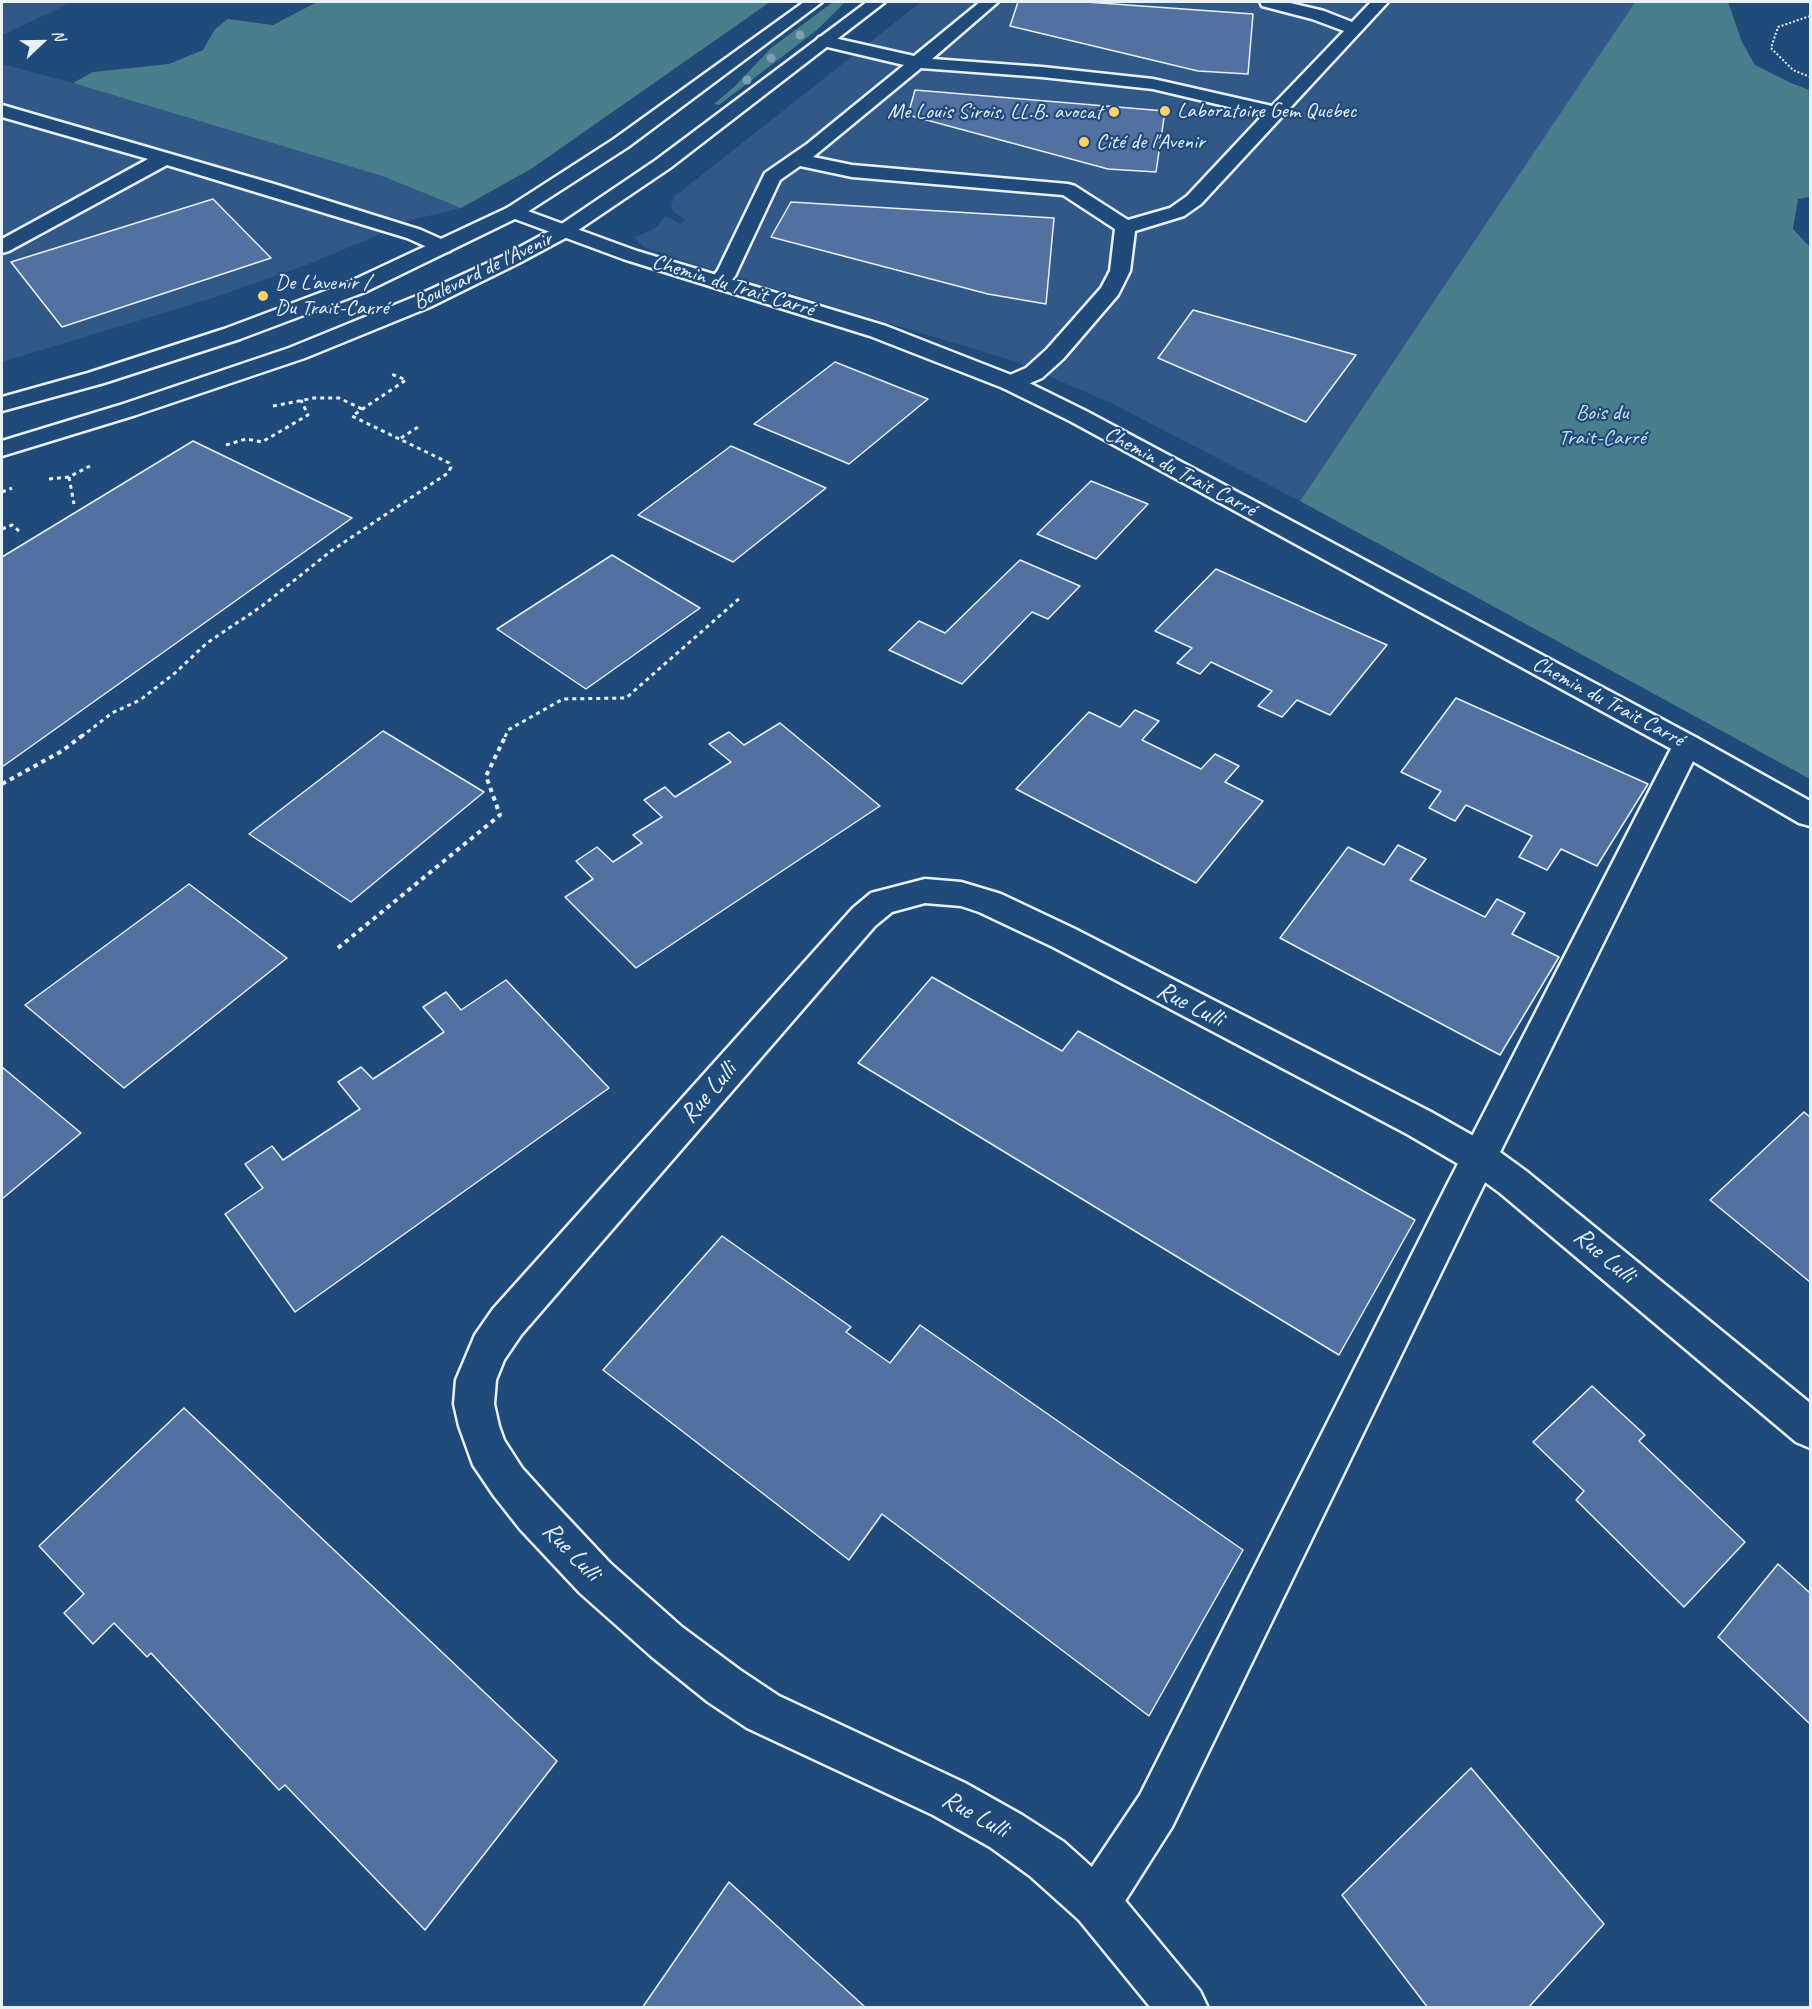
<!DOCTYPE html>
<html>
<head>
<meta charset="utf-8">
<style>
  body { margin:0 }
  #map { position:relative; width:1812px; height:2009px; overflow:hidden; background:#1f4a7a; font-family:Caveat,sans-serif }
  canvas { display:block }
  .frame { position:absolute; inset:0; border:3px solid #e8f1f8; pointer-events:none }
  .north { position:absolute; left:12px; top:12px; width:60px; height:60px; -webkit-text-stroke:4px #1f4a7a; paint-order:stroke; rotate:68deg; font-size:16px; font-weight:700; line-height:24px; text-align:center; color:#e8f1f8 }
  .north::after { content:''; display:block; margin:auto; width:21px; height:27px; background:#e8f1f8; clip-path:polygon(50% 0,100% 100%,50% 72%,0 100%) }
</style>
</head>
<body>
<div id="map">
<canvas width="1812" height="2009"></canvas>
<div class="frame"></div>
<div class="north">N</div>
</div>
<script>
const ctx = document.querySelector('canvas').getContext('2d');
ctx.lineJoin = 'round';
function fillPath(path, color) {
  ctx.fillStyle = color;
  ctx.fill(path, 'evenodd');
}
function poly(rows) {
  const path = new Path2D();
  for (const r of rows) {
    path.moveTo(r[0], r[1]);
    for (let i = 2; i < r.length; i += 2) path.lineTo(r[i], r[i + 1]);
  }
  return path;
}
function strokePath(path, color, width, dash) {
  ctx.strokeStyle = color;
  ctx.lineWidth = width;
  ctx.lineCap = dash ? 'butt' : 'round';
  ctx.setLineDash(dash || []);
  ctx.stroke(path);
}
function write(font, color, halo, rows, align = 'center') {
  ctx.font = font + ' Caveat,sans-serif';
  ctx.lineWidth = 4.5;
  ctx.setLineDash([]);
  ctx.textBaseline = 'middle';
  ctx.strokeStyle = halo;
  ctx.fillStyle = color;
  for (const [text, x, y, turn = 0] of rows) {
    ctx.save();
    ctx.translate(x, y);
    ctx.rotate((+turn || 0) * Math.PI / 180);
    ctx.textAlign = isNaN(turn) ? turn : align;
    if (halo) ctx.strokeText(text, 0, 0);
    ctx.fillText(text, 0, 0);
    ctx.restore();
  }
}
fillPath(poly([
  [2,2,73,2,2,35],
  [921,2,1635,2,1300,501,1113,404,1017,362,696,265,644,247,634,238,656,228,665,216,681,224,685,219,673,212,671,205,675,196],
  [2,64,73,83,382,176,461,208,404,222,374,237,306,265,216,297,2,362]
]), '#325887');
fillPath(poly([
  [317,2,770,2,531,169,461,208,382,176,73,83,93,72,169,64,203,50,215,29,228,19,273,25],
  [833,2,845,2,817,30,719,105,714,104,735,86,771,48],
  [1635,2,1728,2,1742,42,1755,65,1791,83,1810,90,1810,197,1798,199,1793,229,1810,247,1810,779,1300,501]
]), '#497e8c');
const building = poly([
  [1018,2,1086,2,1253,14,1248,74,1198,71,1010,26,1018,2],
  [915,90,1165,111,1156,172,1108,169,908,115,915,90],
  [213,199,271,258,62,327,11,262,213,199],
  [791,202,1054,218,1046,304,988,294,771,237,791,202],
  [1193,310,1356,355,1306,422,1158,358,1193,310],
  [835,362,928,399,849,464,754,424,835,362],
  [193,441,352,518,2,767,2,557,193,441],
  [731,446,826,488,733,562,638,515,731,446],
  [1091,481,1148,504,1096,559,1037,534,1091,481],
  [612,555,700,608,586,689,497,629,612,555],
  [1020,560,1080,586,1048,619,1032,612,962,684,889,650,919,621,945,633,1020,560],
  [1216,569,1387,645,1330,715,1297,700,1282,717,1258,706,1272,691,1211,662,1200,674,1177,663,1192,648,1155,631,1216,569],
  [1456,698,1648,784,1597,866,1561,849,1547,870,1519,857,1532,836,1466,805,1455,821,1429,808,1441,791,1401,772,1456,698],
  [1135,710,1159,721,1142,740,1201,769,1215,754,1239,766,1225,782,1263,801,1196,883,1016,789,1089,712,1120,727,1135,710],
  [780,723,880,806,636,968,565,897,593,879,576,861,597,847,613,862,642,843,633,835,662,817,644,800,665,787,675,797,731,762,709,744,729,732,744,745,780,723],
  [383,731,484,792,351,902,249,834,383,731],
  [1398,845,1426,859,1410,880,1485,917,1497,899,1525,913,1512,934,1559,957,1500,1055,1280,938,1348,847,1384,865,1398,845],
  [189,884,287,958,124,1088,25,1005,189,884],
  [932,977,1062,1051,1078,1031,1415,1220,1339,1355,858,1063,932,977],
  [506,980,609,1088,295,1312,225,1214,263,1188,245,1164,272,1146,283,1160,360,1109,338,1082,361,1067,373,1079,444,1032,423,1007,446,992,461,1010,506,980],
  [2,1067,81,1133,2,1199,2,1067],
  [1804,1112,1810,1117,1810,1282,1710,1200,1804,1112],
  [722,1236,851,1327,846,1332,890,1363,920,1325,1243,1550,1149,1716,882,1514,849,1560,603,1370,722,1236],
  [1592,1386,1645,1435,1639,1441,1745,1542,1684,1607,1576,1500,1584,1491,1533,1442,1592,1386],
  [184,1408,557,1761,425,1930,285,1785,279,1790,151,1653,147,1657,114,1623,93,1644,64,1613,84,1594,39,1546,184,1408],
  [1778,1564,1810,1593,1810,1724,1718,1637,1778,1564],
  [1471,1768,1604,1924,1528,2008,1428,2008,1342,1895,1471,1768],
  [729,1882,866,2008,642,2008,729,1882]
]);
fillPath(building, '#5270a0');
strokePath(building, '#e8f1f8', 1.5);
const service = poly([
  [980,2,998,2,932,59,1042,67,1153,79,1272,106,1344,31,1312,19,1262,6,1260,2,1286,2,1324,11,1352,22,1371,2,1388,2,1201,204,1184,216,1135,231,1130,271,1118,295,1063,359,1042,378,1019,388,1011,390,1003,388,1000,383,1003,378,1026,368,1047,349,1101,288,1110,271,1115,229,1063,195,852,177,800,166,780,180,735,276,727,286,720,288,713,286,709,282,718,270,765,173,807,144,904,65,819,45,816,41,819,37,825,36,914,56,980,2],
  [921,68,1042,77,1153,89,1263,115,1187,196,1170,208,1128,220,1075,186,1068,184,852,165,813,157,921,68],
  [2,105,274,184,421,230,450,243,453,247,450,251,443,253,436,251,407,238,167,165,9,251,2,253,2,239,148,159,2,117,2,105],
  [1687,735,1697,738,1701,745,1473,1207,1172,1827,1113,1920,1096,1927,1079,1920,1072,1903,1079,1886,1140,1795,1447,1185,1673,745,1677,738,1687,735]
]);
const minor = poly([
  [514,206,637,251,886,326,1019,378,1086,411,1697,738,1810,801,1810,826,1799,823,1677,752,1070,421,1003,388,870,336,623,259,507,216,504,212,507,208,514,206],
  [925,879,961,882,1001,894,1075,929,1431,1112,1493,1147,1526,1171,1810,1403,1810,1448,1796,1442,1500,1193,1467,1169,1407,1134,1053,947,979,912,961,906,925,903,892,912,875,926,521,1335,504,1360,496,1380,494,1404,499,1426,504,1440,522,1468,550,1499,610,1563,682,1627,740,1670,779,1696,965,1783,1022,1815,1064,1842,1113,1886,1200,1991,1208,2008,1151,2008,1079,1920,1030,1876,990,1847,933,1815,747,1728,708,1702,652,1657,580,1593,520,1529,494,1496,473,1465,459,1426,454,1404,456,1380,475,1335,493,1309,853,908,871,893,925,879]
]);
const tertiary = poly([
  [804,2,822,2,628,147,521,216,365,292,240,339,104,383,2,411,2,397,88,373,224,329,349,282,507,208,614,139,804,2],
  [867,2,885,2,670,168,571,235,519,263,430,307,305,358,136,415,2,456,2,441,120,405,289,348,414,297,505,255,557,227,656,160,867,2]
]);
strokePath(service, '#e8f1f8', 5);
strokePath(minor, '#e8f1f8', 5);
strokePath(tertiary, '#e8f1f8', 5);
strokePath(poly([
  [1810,16,1778,27,1771,48,1793,70,1810,77]
]), '#e8f1f8', 2, [2, 2]);
strokePath(poly([
  [273,406,314,398,339,398,362,409],
  [401,438,418,427],
  [226,445,246,439,262,442,308,415,301,400],
  [69,477,74,504],
  [49,479,69,477,90,466],
  [2,492,12,488],
  [2,529,12,525,19,531],
  [81,737,112,713,140,700,175,673,207,643,262,606,331,551,448,473,451,467,449,463,352,416,406,380,389,373],
  [505,737,508,730,563,699,626,698,741,597]
]), '#e8f1f8', 3, [4, 4]);
strokePath(poly([
  [2,784,62,751,83,735],
  [338,948,500,815,486,776,506,735]
]), '#e8f1f8', 4, [4.5, 4.5]);
fillPath(service, '#1f4a7a');
fillPath(minor, '#1f4a7a');
fillPath(tertiary, '#1f4a7a');
ctx.fillStyle = '#809cb6';
for (const [x, y] of [
  [800,35],
  [771,58],
  [747,80]
]) {
  ctx.beginPath();
  ctx.arc(x, y, 4.5, 0, 2 * Math.PI);
  ctx.fill();
}
for (const [x, y, r, color] of [
  [1165,111,6,"#ffd166"],
  [1114,112,6,"#ffd166"],
  [1084,142,6,"#ffd166"],
  [263,296,6,"#ffd166"]
]) {
  const dot = new Path2D();
  dot.arc(x, y, r, 0, 2 * Math.PI);
  ctx.fillStyle = color;
  ctx.fill(dot);
  strokePath(dot, '#1f4a7a', 2);
}
write('22px', '#e8f1f8', '#1f4a7a', [
  ["Laboratoire Gem Quebec",1177,111],
  ["Me Louis Sirois, LL.B. avocat",1102,112,"right"],
  ["Cité de l'Avenir",1096,142],
  ["De L'avenir /",275,283],
  ["Du Trait-Carré",275,308]
], 'left');
write('22px', '#e8f1f8', '#1f4a7a', [
  ["Boulevard de l'Avenir",483,271,-26],
  ["Chemin du Trait Carré",733,286,17],
  ["Chemin du Trait Carré",1180,472,28],
  ["Chemin du Trait Carré",1608,702,28]
]);
write('22px', '#d0e0e8', '#1f4a7a', [
  ["Bois du",1602,413],
  ["Trait-Carré",1602,438]
]);
write('26px', '#e8f1f8', '#1f4a7a', [
  ["Rue Lulli",1190,1005,27],
  ["Rue Lulli",709,1093,-49],
  ["Rue Lulli",1604,1256,40],
  ["Rue Lulli",571,1552,46],
  ["Rue Lulli",975,1815,29]
]);
</script>
</body>
</html>
